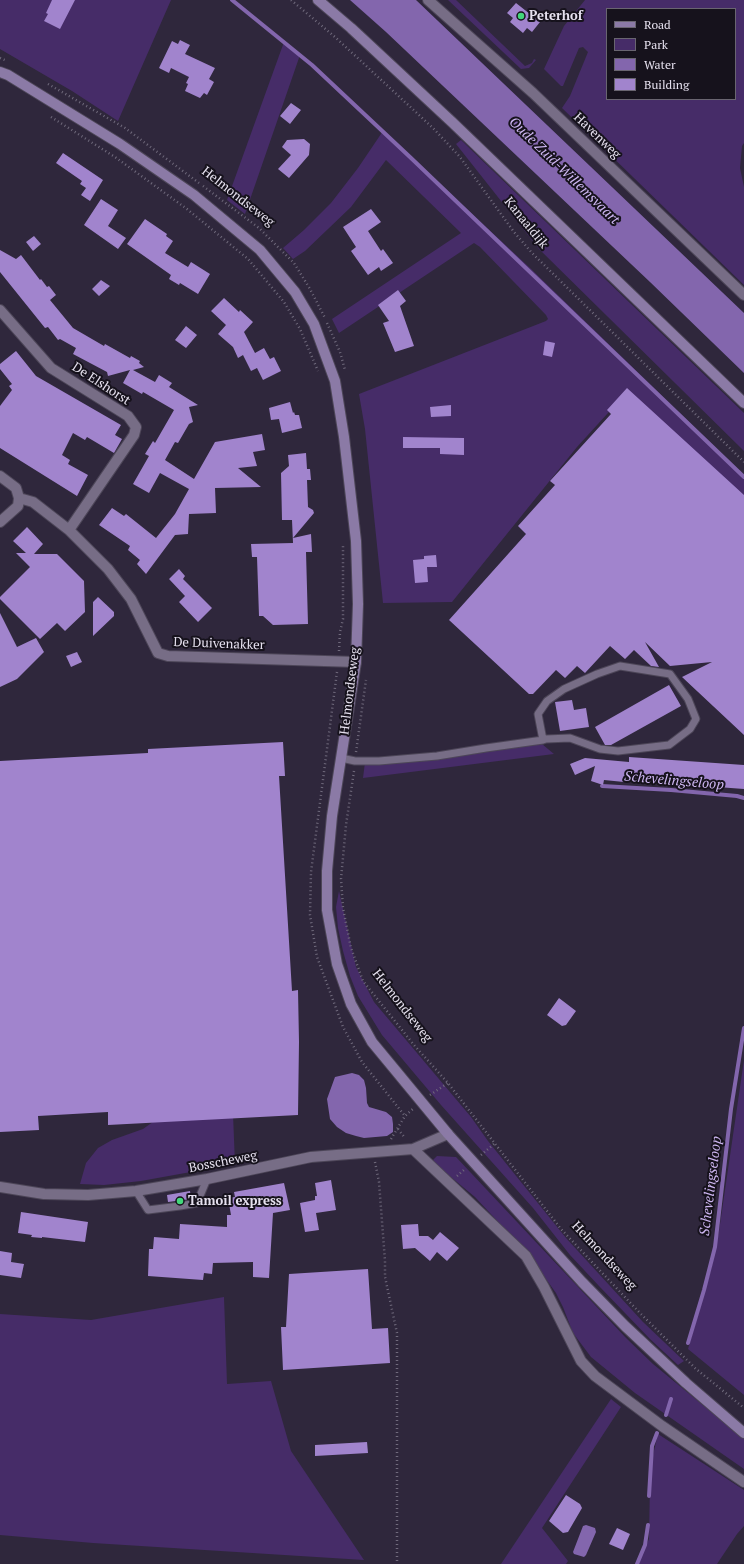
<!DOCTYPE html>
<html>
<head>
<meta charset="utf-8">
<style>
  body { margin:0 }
  #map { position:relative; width:744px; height:1564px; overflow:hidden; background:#2f273c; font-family:"PT Serif",serif }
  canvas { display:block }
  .legend { position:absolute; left:606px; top:8px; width:130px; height:92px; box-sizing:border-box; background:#16121c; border:1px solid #696570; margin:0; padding:5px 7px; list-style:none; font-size:12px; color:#e6e1ef }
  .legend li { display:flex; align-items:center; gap:8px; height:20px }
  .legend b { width:20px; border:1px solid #696570 }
</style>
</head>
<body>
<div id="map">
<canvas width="744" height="1564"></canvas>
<ul class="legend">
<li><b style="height:5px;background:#8b7aa6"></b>Road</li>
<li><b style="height:11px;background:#462c68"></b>Park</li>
<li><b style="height:11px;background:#8366ad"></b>Water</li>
<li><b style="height:11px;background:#a184cd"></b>Building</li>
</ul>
</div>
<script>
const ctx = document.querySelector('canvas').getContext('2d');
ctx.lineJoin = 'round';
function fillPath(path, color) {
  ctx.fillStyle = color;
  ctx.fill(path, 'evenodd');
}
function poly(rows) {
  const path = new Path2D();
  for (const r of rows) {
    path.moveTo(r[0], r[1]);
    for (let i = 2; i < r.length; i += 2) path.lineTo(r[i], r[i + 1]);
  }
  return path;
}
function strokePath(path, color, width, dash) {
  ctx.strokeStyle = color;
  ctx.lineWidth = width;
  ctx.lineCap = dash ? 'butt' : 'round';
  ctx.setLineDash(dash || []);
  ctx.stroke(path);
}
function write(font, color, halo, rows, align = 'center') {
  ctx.font = font + ' "PT Serif",serif';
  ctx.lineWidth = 4;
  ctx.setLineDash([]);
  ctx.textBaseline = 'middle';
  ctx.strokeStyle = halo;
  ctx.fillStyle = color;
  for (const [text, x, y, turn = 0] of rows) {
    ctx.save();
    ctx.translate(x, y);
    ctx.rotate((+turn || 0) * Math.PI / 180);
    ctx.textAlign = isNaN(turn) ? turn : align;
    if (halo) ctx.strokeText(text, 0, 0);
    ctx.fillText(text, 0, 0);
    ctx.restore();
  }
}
fillPath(poly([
  [0,0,171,0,118,121,72,91,0,49],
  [448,0,456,0,525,66,532,63,534,59,536,60,529,68,521,69],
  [585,0,744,0,744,143,742,146,740,168,744,187,744,285,562,108,570,96,588,52,583,47,579,48,563,86,561,86,544,69,564,26],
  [607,9,735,9,735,99,607,99],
  [284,42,300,55,245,214,227,200],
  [383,131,529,267,744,475,744,499,628,391,577,447,452,602,383,603,365,429,359,394,546,321,548,319,546,315,480,247,474,243,339,333,332,319,461,233,386,160,351,207,305,251,293,259,283,248,304,230,331,203,358,168],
  [461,140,744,413,744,451,539,249,456,144],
  [536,739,554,754,363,778,365,762],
  [339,891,356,967,374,1002,471,1117,488,1141,566,1238,643,1322,684,1361,678,1365,650,1339,599,1286,570,1255,533,1208,441,1105,382,1035,358,996,350,976,343,951,338,928,336,907],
  [744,1060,744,1395,688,1349,711,1270,719,1231],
  [233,1114,235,1164,141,1181,104,1185,80,1184,86,1163,98,1148,112,1140,143,1129,157,1119],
  [437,1156,456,1157,626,1338,653,1364,744,1439,744,1469,635,1393,591,1357,573,1333,563,1307,556,1293,538,1268,501,1225,475,1197,434,1163,433,1160],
  [224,1297,227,1384,271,1381,291,1451,364,1560,93,1543,0,1535,0,1314,91,1320],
  [611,1399,621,1407,542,1528,568,1561,566,1564,501,1564],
  [658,1434,744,1490,744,1526,737,1534,717,1564,637,1564,649,1539,650,1482,652,1459]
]), '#462c68');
fillPath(poly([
  [350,0,416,0,744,313,744,373,650,282,386,32],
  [352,1073,359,1075,364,1080,366,1088,367,1103,369,1107,386,1112,392,1117,393,1124,393,1132,387,1136,364,1138,356,1136,346,1133,337,1127,330,1119,327,1099,335,1077],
  [586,1525,595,1528,596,1532,586,1555,584,1557,574,1554,573,1552,583,1526]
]), '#8366ad');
strokePath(poly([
  [232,0,312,65,411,158,744,477],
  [602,786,671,790,737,796,744,798],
  [688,1343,704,1290,715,1247,731,1109,744,1028],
  [666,1415,671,1399],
  [649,1496,652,1446,657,1433],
  [637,1564,645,1545,648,1525]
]), '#8366ad', 4);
fillPath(poly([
  [52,0,75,0,60,29,44,21,48,14,46,13],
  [516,3,540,22,532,32,527,28,523,33,510,22,513,18,507,13],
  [180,40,190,45,185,54,215,68,209,79,214,82,207,95,204,93,200,98,185,91,188,84,186,83,189,77,171,68,169,73,159,68,172,41,178,44],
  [291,103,301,110,290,124,280,116],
  [304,139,310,144,309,155,289,178,278,169,291,155,282,147,287,140],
  [63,153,103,180,90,201,81,195,86,188,80,184,82,181,56,163],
  [101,199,118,210,108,226,126,238,118,249,84,225],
  [371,209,381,222,368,231,381,251,383,249,393,263,381,271,379,267,368,275,351,251,356,247,343,227],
  [145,219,167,234,166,236,173,241,165,253,188,267,191,262,210,274,198,294,180,283,179,285,169,279,171,275,127,244],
  [34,236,41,244,33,251,26,242],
  [0,250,16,259,21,255,40,280,41,279,47,287,49,286,56,295,50,300,73,328,104,346,105,344,130,358,131,356,140,361,139,363,144,367,133,370,155,382,159,375,172,383,169,387,198,405,189,407,193,422,189,424,178,443,175,442,165,460,194,479,215,442,262,434,265,450,253,452,257,466,238,468,261,487,215,488,216,513,189,514,188,534,175,535,146,574,137,564,140,560,128,550,130,546,99,525,112,508,124,516,126,514,156,538,175,514,189,489,160,473,149,493,133,484,149,456,145,454,153,441,155,443,174,410,143,392,142,394,123,383,130,370,108,376,107,372,73,354,76,348,60,339,58,340,48,327,45,328,0,272],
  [101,280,110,286,99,296,92,289],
  [398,290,406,301,400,306,414,346,395,352,383,323,389,321,378,305],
  [224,298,239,312,240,310,253,322,244,332,255,353,264,348,270,359,274,357,281,371,263,380,257,368,251,371,243,355,238,358,233,347,218,334,226,325,211,311],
  [186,326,197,335,186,348,175,340],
  [545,341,555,343,552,357,543,355],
  [16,351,36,376,121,425,115,435,122,439,114,453,87,437,85,440,73,433,62,455,70,460,68,464,88,475,77,496,0,448,0,406,12,390,9,386,12,384,0,369,0,364],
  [627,388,744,495,744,735,682,677,712,662,670,666,645,642,659,667,651,666,634,650,625,659,610,646,585,673,577,666,565,678,556,670,533,694,529,694,449,620,526,534,518,526,555,485,550,481,611,414,607,410],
  [290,402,293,413,294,412,295,415,299,415,302,428,282,433,279,419,271,420,269,408],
  [451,405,451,416,431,417,430,407],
  [403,437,464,438,464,455,440,454,440,448,403,448],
  [306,453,307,469,310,469,311,480,307,480,308,507,313,510,314,513,293,538,311,534,312,552,306,552,308,624,273,625,263,616,259,616,257,557,252,557,251,544,293,543,292,520,282,520,281,473,289,466,288,455],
  [27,527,43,544,34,554,57,554,84,581,85,612,65,631,57,623,40,639,0,599,0,597,30,567,16,553,26,553,13,541],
  [436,555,437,567,427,567,428,582,415,583,413,560,424,559,424,556],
  [179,569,185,576,183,579,212,608,198,622,179,602,185,596,169,579],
  [98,597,114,612,114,616,93,636,93,602],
  [0,613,17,647,36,638,44,652,17,679,0,687],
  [77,652,82,662,71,667,66,656],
  [669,685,681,706,611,745,605,745,595,727],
  [572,700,574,710,586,708,589,727,560,731,555,702],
  [283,742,285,776,279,776,292,991,298,990,299,1042,298,1115,108,1125,108,1112,38,1116,39,1130,0,1132,0,761,148,753,148,749],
  [629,757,744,765,744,789,624,780,624,782,604,780,603,785,591,781,595,766,575,775,570,764,585,758,629,762],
  [559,998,576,1011,566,1025,562,1026,547,1015],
  [331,1180,336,1210,316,1213,319,1230,305,1232,300,1203,315,1200,315,1196,317,1196,315,1183],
  [284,1183,290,1210,273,1213,269,1278,253,1277,253,1262,213,1263,212,1274,204,1273,203,1280,148,1276,149,1249,153,1249,154,1237,179,1239,180,1224,227,1227,227,1215,231,1215,228,1198,235,1197,234,1192],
  [190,1191,191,1199,168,1202,167,1195],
  [21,1212,88,1222,85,1242,42,1237,42,1238,31,1237,32,1235,18,1233],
  [418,1224,419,1236,428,1236,433,1240,440,1232,459,1248,447,1261,437,1252,430,1261,415,1248,403,1249,401,1225],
  [0,1251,12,1253,11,1262,24,1264,21,1278,0,1275],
  [368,1269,372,1329,388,1328,390,1363,283,1370,281,1327,286,1327,289,1274],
  [367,1442,368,1453,315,1456,315,1445],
  [566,1495,580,1504,582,1508,568,1532,563,1533,549,1521],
  [617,1528,630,1534,623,1550,609,1544]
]), '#a184cd');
const lane = poly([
  [341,758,355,761,379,761,437,756,486,748,543,740,546,739,570,738,600,749,618,751,669,745,690,729,696,719,688,699,670,674,620,666,597,674,564,689,547,701,538,714,543,740],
  [136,1191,148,1210,180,1206,197,1203,207,1179]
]);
const street = poly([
  [428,0,533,93,744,295],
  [0,310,51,368,128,416,136,427,134,435,69,530],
  [0,476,16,488,19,498],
  [0,522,18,506,19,498,33,502,69,530,108,569,131,599,158,653,168,656,356,662],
  [413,1149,526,1256,544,1287,581,1361,595,1376,662,1426,744,1482],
  [0,1187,44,1194,88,1195,136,1191,207,1179,311,1157,413,1149,448,1134]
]);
const secondary = poly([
  [318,0,351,28,453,123,744,403],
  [0,72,8,75,120,144,194,195,260,250,295,292,314,324,335,381,344,437,356,541,358,604,356,662,332,816,327,871,327,910,337,964,351,1004,372,1042,448,1134,582,1282,625,1326,686,1383,744,1433]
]);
strokePath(lane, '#4d4658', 9);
strokePath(street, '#4d4658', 12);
strokePath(secondary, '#4d4658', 12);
strokePath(poly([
  [291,0,335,37,433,128,460,157,514,232,532,253,744,462],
  [0,58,7,61],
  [48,84,125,128,199,183],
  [51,117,115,157,187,209,248,259,284,302,300,329,318,371],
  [203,186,259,228,294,263,310,289,325,318],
  [327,323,340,352,345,370],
  [339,651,340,632,343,619,343,544],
  [337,672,311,872,310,915,317,957,343,1027,362,1062,405,1116],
  [356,752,366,680],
  [354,771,346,825,341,879,343,908,351,948,363,981,414,1045,448,1083,561,1229,638,1311,695,1368,744,1408],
  [430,1095,448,1083],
  [398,1129,405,1138],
  [391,1139,405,1116,414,1108],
  [481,1155,494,1144],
  [375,1162,379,1182,385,1261,385,1277,397,1333,397,1564],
  [457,1176,465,1169]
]), '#706a7c', 2.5, [1, 3]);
strokePath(lane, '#776d86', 7);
strokePath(street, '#776d86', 10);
strokePath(secondary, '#8b7aa6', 10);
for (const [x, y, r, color] of [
  [521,16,4,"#43d77b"],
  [180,1201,4,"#43d77b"]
]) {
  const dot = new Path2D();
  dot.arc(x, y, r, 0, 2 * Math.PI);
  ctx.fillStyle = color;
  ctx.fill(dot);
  strokePath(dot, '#16121c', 1.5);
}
write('bold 13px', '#e6e1ef', '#16121c', [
  ["Peterhof",529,16],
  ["Tamoil express",188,1201]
], 'left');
write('13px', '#e6e1ef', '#16121c', [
  ["Havenweg",597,136,44],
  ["Helmondseweg",238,197,38],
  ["Kanaaldijk",526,223,51],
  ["De Elshorst",101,384,33],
  ["De Duivenakker",219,644,2],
  ["Helmondseweg",350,691,-83],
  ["Helmondseweg",402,1006,52],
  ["Bosscheweg",223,1162,-11],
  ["Helmondseweg",604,1256,47]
]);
write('italic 14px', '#cdb6f1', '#16121c', [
  ["Oude Zuid-Willemsvaart",564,171,44],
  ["Schevelingseloop",674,781,5],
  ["Schevelingseloop",711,1186,-83]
]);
</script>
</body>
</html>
